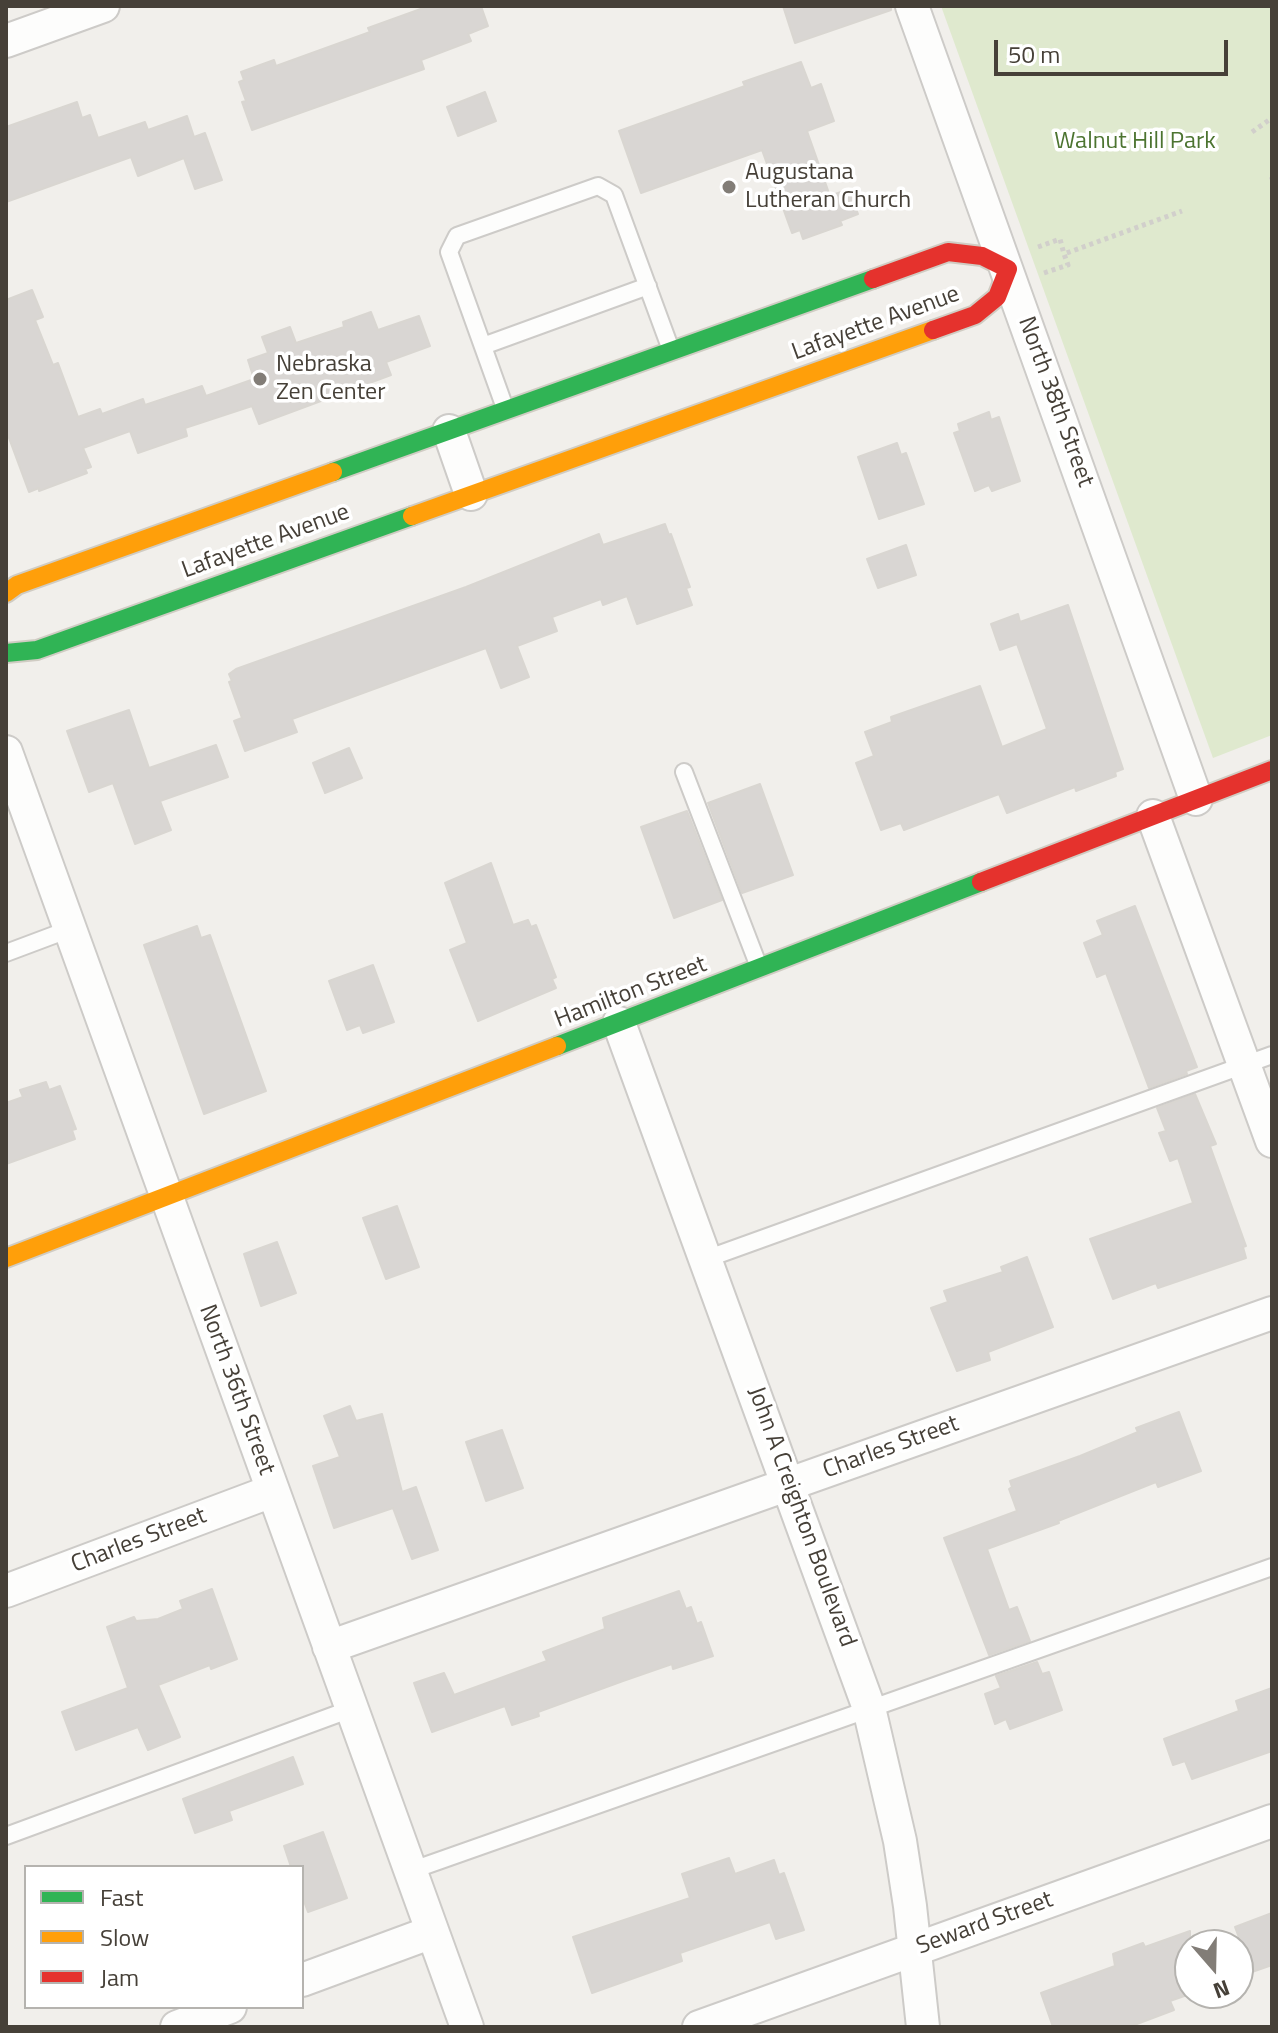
<!DOCTYPE html>
<html>
<head>
<meta charset="utf-8">
<style>
  body { margin:0 }
  #map { position:relative; width:1278px; height:2033px; overflow:hidden; background:#f1efeb; font-family:"Titillium Web",sans-serif }
  canvas { display:block }
  .frame { position:absolute; inset:0; border:8px solid #464038; pointer-events:none }
  .legend { position:absolute; left:24px; top:1865px; width:280px; height:144px; box-sizing:border-box; background:#fff; border:2px solid #b5b3af; margin:0; padding:10px 14px; list-style:none; font-size:24px; color:#464038 }
  .legend li { display:flex; align-items:center; gap:16px; height:40px }
  .legend b { width:40px; border:2px solid #b5b3af }
  .north { position:absolute; left:1174px; top:1929px; width:80px; height:80px; box-sizing:border-box; background:#fff; border:2px solid #b5b3af; border-radius:50%; rotate:160deg; font-size:22px; font-weight:700; line-height:32px; text-align:center; color:#464038 }
  .north::after { content:''; display:block; margin:auto; width:28px; height:36px; background:#827d77; clip-path:polygon(50% 0,100% 100%,50% 72%,0 100%) }
  .scale { position:absolute; left:994px; top:40px; width:234px; height:36px; box-sizing:border-box; border:4px solid #464038; border-top:0; padding-left:10px; font-size:24px; line-height:28px; white-space:nowrap; color:#464038; -webkit-text-stroke:6px #fff; paint-order:stroke }
</style>
</head>
<body>
<div id="map">
<canvas width="1278" height="2033"></canvas>
<div class="frame"></div>
<ul class="legend">
<li><b style="height:10px;background:#30b455"></b>Fast</li>
<li><b style="height:10px;background:#ff9f0a"></b>Slow</li>
<li><b style="height:10px;background:#e5322d"></b>Jam</li>
</ul>
<div class="north">N</div>
<div class="scale">50 m</div>
</div>
<script>
const ctx = document.querySelector('canvas').getContext('2d');
ctx.lineJoin = 'round';
function fillPath(path, color) {
  ctx.fillStyle = color;
  ctx.fill(path, 'evenodd');
}
function poly(rows) {
  const path = new Path2D();
  for (const r of rows) {
    path.moveTo(r[0], r[1]);
    for (let i = 2; i < r.length; i += 2) path.lineTo(r[i], r[i + 1]);
  }
  return path;
}
function strokePath(path, color, width, dash) {
  ctx.strokeStyle = color;
  ctx.lineWidth = width;
  ctx.lineCap = dash ? 'butt' : 'round';
  ctx.setLineDash(dash || []);
  ctx.stroke(path);
}
function write(font, color, halo, rows, align = 'center') {
  ctx.font = font + ' "Titillium Web",sans-serif';
  ctx.lineWidth = 7;
  ctx.setLineDash([]);
  ctx.textBaseline = 'middle';
  ctx.strokeStyle = halo;
  ctx.fillStyle = color;
  for (const [text, x, y, turn = 0] of rows) {
    ctx.save();
    ctx.translate(x, y);
    ctx.rotate((+turn || 0) * Math.PI / 180);
    ctx.textAlign = isNaN(turn) ? turn : align;
    if (halo) ctx.strokeText(text, 0, 0);
    ctx.fillText(text, 0, 0);
    ctx.restore();
  }
}
fillPath(poly([
  [941,6,1272,6,1272,735,1213,758]
]), '#dfe9ce');
const building = poly([
  [429,6,481,6,488,26,468,34,471,41,421,60,424,69,252,130,242,102,246,101,239,82,244,80,241,72,274,60,276,66,370,32,368,28,429,6],
  [783,6,891,6,891,10,795,43,783,6],
  [801,62,811,88,821,84,834,121,807,131,830,196,849,189,858,214,840,221,842,225,803,239,800,230,792,233,762,150,641,193,619,131,745,86,743,82,801,62],
  [485,92,496,121,458,136,447,107,485,92],
  [77,102,82,118,90,115,98,138,145,122,148,130,187,116,194,137,205,133,222,180,195,189,184,158,138,176,131,157,6,202,6,127,77,102],
  [32,290,43,317,35,320,53,365,58,363,78,417,100,409,102,414,143,399,145,405,202,386,206,396,254,379,248,360,268,353,262,337,290,327,296,343,344,327,343,322,371,312,378,330,419,316,430,346,386,362,391,375,259,424,252,406,185,428,187,436,138,453,130,431,83,448,91,467,85,469,87,473,39,491,39,488,29,492,6,430,6,300,32,290],
  [989,412,991,420,999,417,1020,481,992,491,989,485,975,491,954,433,960,431,958,424,989,412],
  [897,443,901,455,906,453,924,504,879,519,858,457,897,443],
  [665,524,669,535,671,534,690,587,686,588,692,605,637,624,627,596,603,605,601,599,552,617,557,631,517,646,529,677,501,688,486,648,292,719,297,732,245,751,234,721,242,718,229,682,232,681,229,674,236,669,466,587,599,534,603,545,665,524],
  [906,545,916,575,878,588,867,559,906,545],
  [1068,605,1123,769,1115,772,1116,776,1076,791,1075,787,1007,813,999,794,904,830,901,823,881,830,856,763,874,756,865,732,892,722,891,717,980,686,1002,747,1047,729,1017,644,1000,650,991,624,1018,614,1020,622,1068,605],
  [129,710,149,768,216,745,228,777,160,801,171,830,135,844,113,783,89,792,67,731,129,710],
  [349,748,362,778,325,793,313,763,349,748],
  [760,784,793,875,742,893,708,803,760,784],
  [687,811,722,900,674,918,641,827,687,811],
  [491,863,513,925,528,920,531,927,536,925,556,977,552,979,556,988,478,1021,450,950,467,943,445,883,491,863],
  [1135,906,1197,1067,1186,1071,1187,1074,1149,1088,1106,973,1097,977,1084,943,1103,935,1097,921,1135,906],
  [197,926,201,938,210,935,266,1091,204,1114,144,945,197,926],
  [373,965,394,1022,363,1033,360,1025,347,1030,329,981,373,965],
  [46,1082,49,1090,60,1086,76,1129,72,1130,75,1139,6,1164,6,1103,23,1097,20,1090,46,1082],
  [1195,1094,1216,1144,1210,1146,1246,1246,1243,1247,1246,1258,1158,1288,1156,1283,1113,1299,1090,1239,1193,1203,1178,1158,1170,1161,1159,1133,1166,1131,1157,1108,1195,1094],
  [397,1206,419,1267,386,1279,363,1218,397,1206],
  [277,1242,296,1293,261,1306,244,1254,277,1242],
  [1027,1257,1053,1327,988,1352,990,1360,957,1371,931,1308,948,1302,944,1291,1003,1272,1001,1267,1027,1257],
  [350,1406,356,1421,382,1414,402,1492,416,1487,438,1550,412,1559,393,1508,334,1528,313,1466,340,1457,324,1416,350,1406],
  [1179,1412,1201,1471,1158,1487,1156,1482,1058,1521,1059,1523,987,1549,1009,1610,1017,1607,1030,1641,989,1655,944,1538,1017,1511,1009,1489,1012,1487,1010,1481,1080,1456,1138,1432,1136,1428,1179,1412],
  [502,1430,523,1488,486,1501,466,1442,502,1430],
  [212,1589,237,1659,211,1669,210,1665,158,1685,180,1737,148,1750,138,1727,76,1750,62,1712,128,1688,107,1627,134,1617,136,1621,158,1619,183,1609,180,1601,212,1589],
  [679,1591,686,1609,691,1607,697,1624,701,1622,713,1656,673,1669,672,1664,623,1681,538,1712,539,1716,512,1725,505,1706,432,1732,414,1683,444,1673,454,1695,547,1661,543,1652,605,1629,603,1618,679,1591],
  [1037,1662,1042,1674,1049,1672,1062,1710,1010,1729,1006,1719,995,1724,985,1694,1001,1688,996,1676,1037,1662],
  [1272,1688,1272,1751,1192,1779,1185,1761,1173,1765,1164,1739,1239,1711,1236,1701,1272,1688],
  [293,1757,303,1784,229,1811,232,1820,195,1833,183,1799,293,1757],
  [323,1832,347,1898,308,1912,302,1896,302,1867,291,1867,284,1846,323,1832],
  [729,1858,735,1874,774,1860,779,1875,784,1873,804,1930,776,1939,770,1922,680,1953,682,1961,592,1993,573,1937,690,1898,682,1874,729,1858],
  [1272,1913,1272,1965,1252,1972,1235,1927,1272,1913],
  [1190,1931,1190,1994,1170,2001,1174,2010,1129,2027,1053,2027,1041,1993,1115,1966,1113,1954,1143,1943,1145,1947,1190,1931]
]);
fillPath(building, '#d9d6d3');
strokePath(building, '#d9d6d1', 2);
const lane = poly([
  [483,346,648,286],
  [505,408,449,252,457,236,598,186,614,195,671,350],
  [684,772,759,967],
  [6,953,70,929],
  [706,1259,1272,1055],
  [6,1836,351,1709],
  [410,1871,1272,1567]
]);
const street = poly([
  [912,6,1196,799],
  [6,41,103,6],
  [449,431,471,494],
  [6,752,467,2027],
  [1153,816,1272,1141],
  [619,1023,869,1708,900,1841,910,1906,923,2027],
  [6,1591,272,1491],
  [329,1647,1272,1313],
  [302,1980,432,1932],
  [177,2027,230,2007],
  [699,2027,1272,1821]
]);
const fast = poly([
  [333,472,873,279],
  [6,653,37,650,412,516],
  [557,1046,981,882]
]);
const slow = poly([
  [412,516,933,330],
  [6,593,17,585,333,472],
  [6,1258,557,1046]
]);
const jam = poly([
  [873,279,948,252,982,256,1008,269,997,297,975,315,933,330],
  [981,882,1272,770]
]);
strokePath(lane, '#cdcbc8', 20);
strokePath(street, '#cdcbc8', 36);
strokePath(fast, '#d0ccc3', 22);
strokePath(slow, '#d0ccc3', 22);
strokePath(jam, '#d0ccc3', 22);
strokePath(poly([
  [1252,132,1272,118],
  [1270,180,1272,179],
  [1038,247,1060,239,1064,254],
  [1044,273,1068,265,1064,254,1182,211]
]), '#d1cfcb', 5, [4, 4]);
strokePath(lane, '#fdfdfc', 16);
strokePath(street, '#fdfdfc', 32);
strokePath(fast, '#30b455', 18);
strokePath(slow, '#ff9f0a', 18);
strokePath(jam, '#e5322d', 18);
for (const [x, y, r, color] of [
  [729,187,8,"#827d77"],
  [260,379,8,"#827d77"]
]) {
  const dot = new Path2D();
  dot.arc(x, y, r, 0, 2 * Math.PI);
  ctx.fillStyle = color;
  ctx.fill(dot);
  strokePath(dot, '#fff', 3);
}
write('24px', '#4c7430', '#fff', [
  ["Walnut Hill Park",1135,142]
]);
write('24px', '#464038', '#fff', [
  ["Augustana",745,173],
  ["Lutheran Church",745,201],
  ["Nebraska",276,365],
  ["Zen Center",276,393]
], 'left');
write('24px', '#464038', '#fff', [
  ["Lafayette Avenue",876,324,-20],
  ["North 38th Street",1055,402,70],
  ["Lafayette Avenue",266,542,-20],
  ["Hamilton Street",631,993,-21],
  ["North 36th Street",236,1390,70],
  ["Charles Street",891,1448,-20],
  ["John A Creighton Boulevard",801,1517,70],
  ["Charles Street",139,1541,-21],
  ["Seward Street",985,1924,-20]
]);
</script>
</body>
</html>
